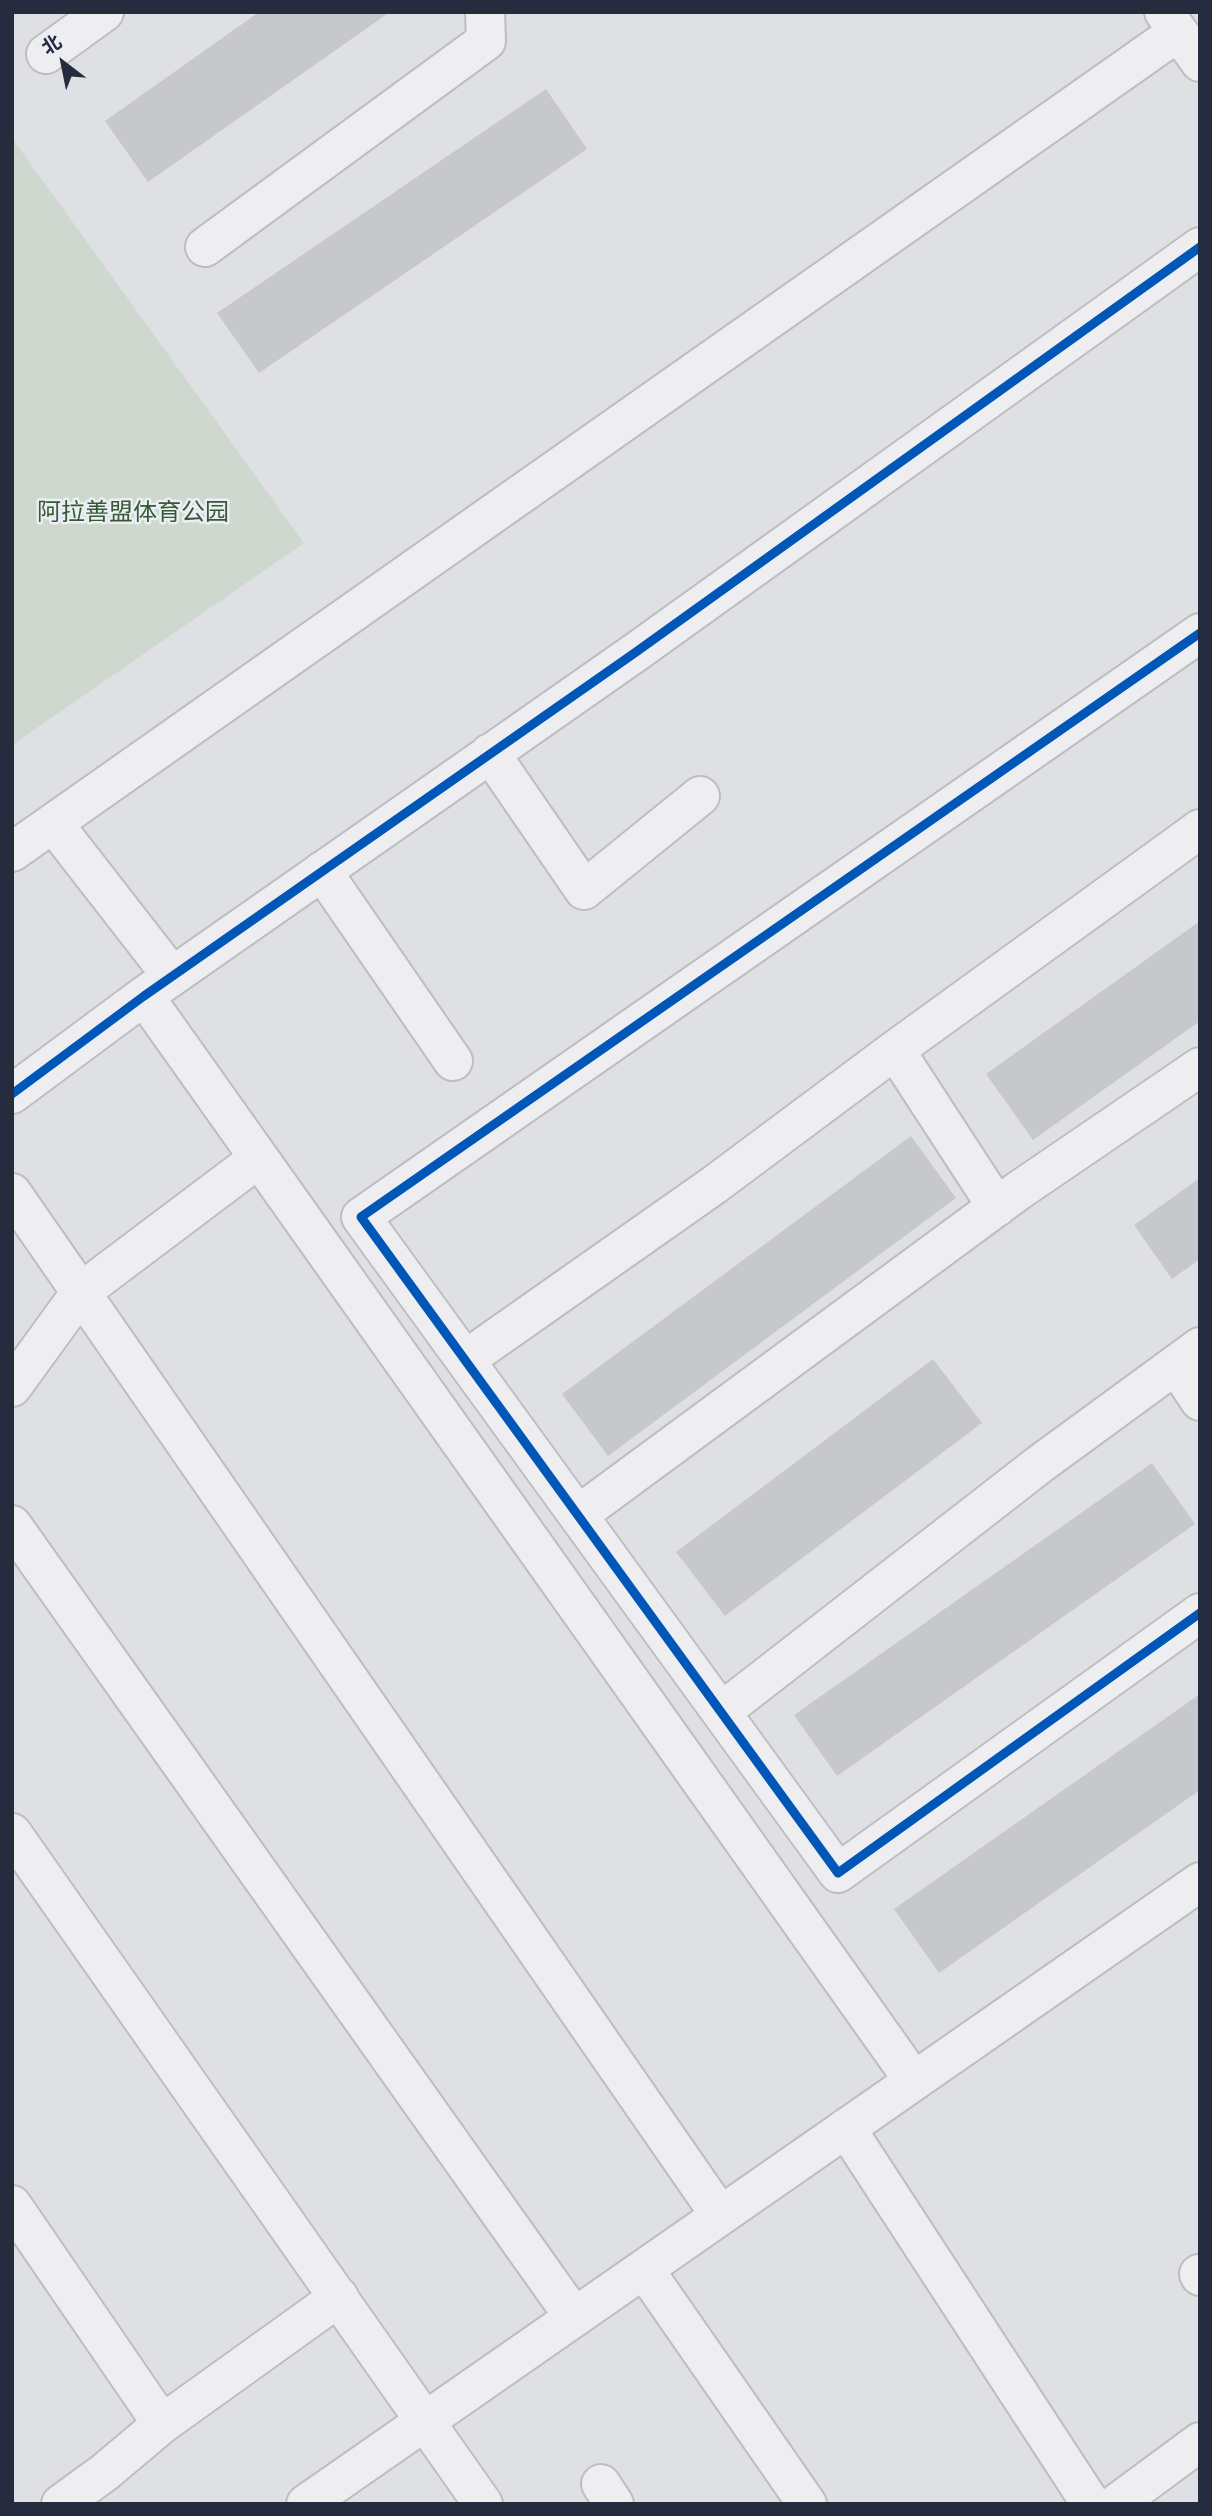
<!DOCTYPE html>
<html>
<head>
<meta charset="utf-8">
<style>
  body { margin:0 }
  #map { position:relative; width:1212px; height:2516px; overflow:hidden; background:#dfe0e4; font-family:Jost,"Noto Sans SC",sans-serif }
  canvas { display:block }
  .frame { position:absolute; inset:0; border:14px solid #252c3e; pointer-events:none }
  .north { position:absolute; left:28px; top:28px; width:70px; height:70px; -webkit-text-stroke:5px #ebeef5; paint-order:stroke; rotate:328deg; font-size:19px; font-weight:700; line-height:28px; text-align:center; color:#252c3e }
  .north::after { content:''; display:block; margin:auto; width:24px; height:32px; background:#252c3e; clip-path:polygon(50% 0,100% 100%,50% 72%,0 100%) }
</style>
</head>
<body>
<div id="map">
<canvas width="1212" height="2516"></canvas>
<div class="frame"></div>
<div class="north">北</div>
</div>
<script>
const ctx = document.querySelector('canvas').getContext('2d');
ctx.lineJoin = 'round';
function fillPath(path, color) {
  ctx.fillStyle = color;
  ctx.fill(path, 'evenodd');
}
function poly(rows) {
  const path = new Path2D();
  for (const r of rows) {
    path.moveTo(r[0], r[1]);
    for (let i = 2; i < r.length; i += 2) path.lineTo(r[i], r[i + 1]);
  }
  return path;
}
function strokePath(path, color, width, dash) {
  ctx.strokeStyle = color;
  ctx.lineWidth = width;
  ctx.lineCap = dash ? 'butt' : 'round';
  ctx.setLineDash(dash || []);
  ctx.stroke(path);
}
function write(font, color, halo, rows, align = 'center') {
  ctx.font = font + ' Jost,"Noto Sans SC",sans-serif';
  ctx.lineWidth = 5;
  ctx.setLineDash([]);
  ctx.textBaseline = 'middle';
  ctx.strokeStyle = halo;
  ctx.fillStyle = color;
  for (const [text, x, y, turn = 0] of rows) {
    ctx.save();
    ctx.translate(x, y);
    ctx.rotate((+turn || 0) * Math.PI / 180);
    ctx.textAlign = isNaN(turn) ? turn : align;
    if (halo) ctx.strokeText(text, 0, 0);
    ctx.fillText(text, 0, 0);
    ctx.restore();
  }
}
fillPath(poly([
  [12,138,304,543,12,745]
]), '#ced8cf');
fillPath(poly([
  [259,12,390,12,148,182,105,121],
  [546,89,587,149,259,373,217,313],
  [1200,921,1200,1021,1033,1140,986,1074],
  [911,1136,956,1198,608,1456,562,1394],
  [1200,1178,1200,1259,1172,1279,1134,1225],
  [933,1359,982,1423,725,1616,676,1552],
  [1152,1463,1195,1524,837,1776,794,1715],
  [1200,1694,1200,1790,939,1973,894,1909]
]), '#c7c8cc');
const minor = poly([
  [1164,12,1200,62],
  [46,54,104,12],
  [205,247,486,41,485,12],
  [1200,633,361,1217,838,1873,1200,1613],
  [490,753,584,890,700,796],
  [53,823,172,976],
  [12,852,1178,32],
  [322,871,453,1061],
  [144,996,914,2081],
  [895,1050,997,1207],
  [12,1094,144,996,636,652,1200,247],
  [12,1193,720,2215],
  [465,1360,714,1185,895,1050,1200,829],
  [1176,1365,1200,1401],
  [12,1387,81,1292,259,1158],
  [578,1515,1018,1191,1200,1067],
  [12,1525,574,2317],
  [721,1712,1040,1464,1200,1347],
  [12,1833,483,2504],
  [846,2128,1091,2504],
  [12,2205,162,2424],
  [644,2269,807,2504],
  [1199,2274,1200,2276],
  [601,2484,614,2504],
  [61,2504,105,2472,162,2424,339,2297],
  [306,2504,1200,1882],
  [1116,2504,1200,2442]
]);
strokePath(minor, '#bdbec2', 42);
strokePath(minor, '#eeeef1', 38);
strokePath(poly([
  [1200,633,361,1217,838,1873,1200,1613],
  [12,1094,144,996,636,652,1200,247]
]), '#0057b8', 9);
write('24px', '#365a32', '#ebeef5', [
  ["阿拉善盟体育公园",133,514]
]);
</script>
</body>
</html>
